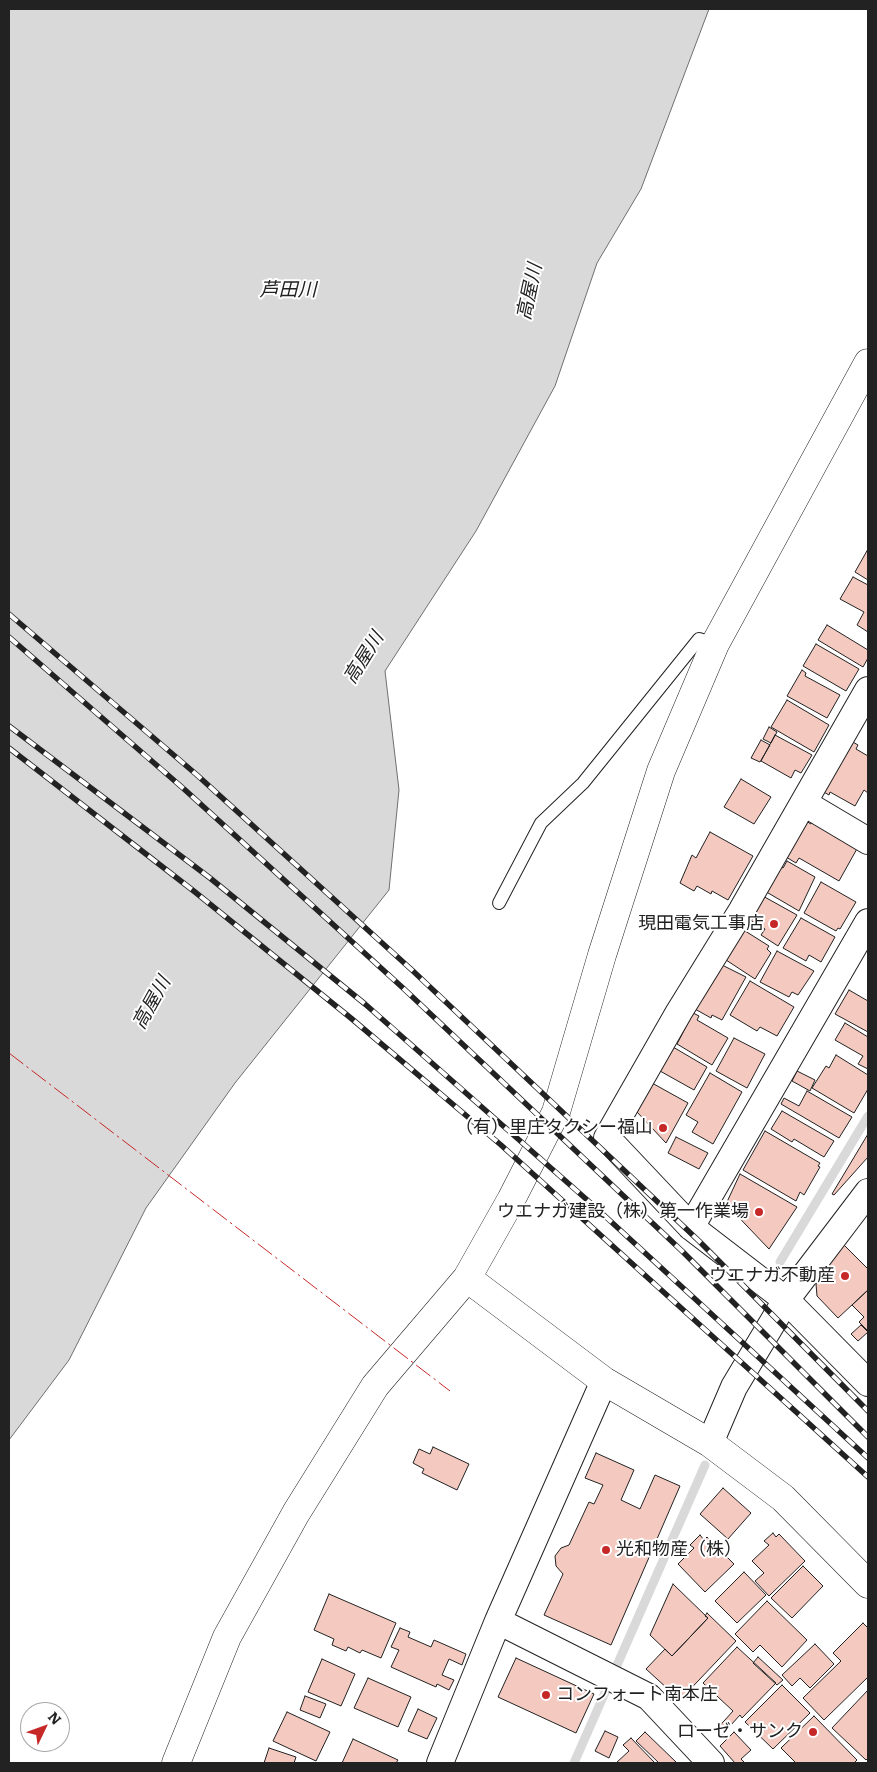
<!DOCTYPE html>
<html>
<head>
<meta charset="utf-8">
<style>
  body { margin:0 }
  #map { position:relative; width:877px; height:1772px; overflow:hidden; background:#fff; font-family:Literata,serif }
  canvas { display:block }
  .frame { position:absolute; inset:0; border:10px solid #222; pointer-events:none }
  .north { position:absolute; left:20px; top:1702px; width:50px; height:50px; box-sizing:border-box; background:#fff; border:1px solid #a7a7a7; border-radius:50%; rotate:48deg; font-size:14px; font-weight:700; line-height:20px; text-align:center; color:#222 }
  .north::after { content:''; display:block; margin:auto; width:18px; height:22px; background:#c62828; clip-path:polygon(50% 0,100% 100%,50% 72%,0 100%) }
</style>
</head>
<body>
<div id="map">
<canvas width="877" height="1772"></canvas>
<div class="frame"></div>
<div class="north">N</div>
</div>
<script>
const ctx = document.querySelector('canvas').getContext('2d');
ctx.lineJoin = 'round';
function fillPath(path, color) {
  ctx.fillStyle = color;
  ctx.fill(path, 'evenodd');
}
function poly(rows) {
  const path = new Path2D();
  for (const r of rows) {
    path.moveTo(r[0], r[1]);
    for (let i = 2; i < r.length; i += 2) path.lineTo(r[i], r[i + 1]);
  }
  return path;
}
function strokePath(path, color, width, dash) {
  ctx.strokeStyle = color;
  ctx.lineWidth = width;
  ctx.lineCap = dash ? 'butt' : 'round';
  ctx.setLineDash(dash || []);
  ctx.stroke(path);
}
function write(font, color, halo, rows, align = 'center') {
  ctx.font = font + ' Literata,"Noto Sans JP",serif';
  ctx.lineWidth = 4;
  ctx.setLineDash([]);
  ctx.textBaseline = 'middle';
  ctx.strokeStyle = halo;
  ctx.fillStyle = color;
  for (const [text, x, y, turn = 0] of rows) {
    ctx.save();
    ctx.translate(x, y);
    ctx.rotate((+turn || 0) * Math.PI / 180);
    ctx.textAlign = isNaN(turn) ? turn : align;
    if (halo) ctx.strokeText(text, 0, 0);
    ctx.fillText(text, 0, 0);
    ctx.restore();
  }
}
const water = poly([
  [9,9,709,9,641,189,597,263,555,386,476,531,385,671,399,790,389,890,235,1083,146,1208,69,1360,9,1440,9,9]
]);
fillPath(water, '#d9d9d9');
strokePath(water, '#6f6f6f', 1);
strokePath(poly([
  [780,1262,868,1116],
  [574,1763,705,1465]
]), '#d9d9d9', 9);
const building = poly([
  [868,549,868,580,855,572,868,549],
  [853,577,868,585,868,632,857,625,864,612,840,599,853,577],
  [827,625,868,650,868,658,863,667,818,640,827,625],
  [816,644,859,669,846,691,803,666,816,644],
  [802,670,806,673,805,676,840,695,827,718,787,696,802,670],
  [787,700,829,725,814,752,771,727,787,700],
  [769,727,777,732,771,743,763,739,769,727],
  [775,735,812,755,801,773,795,770,791,778,761,761,775,735],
  [761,740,770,745,760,762,751,758,761,740],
  [851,741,858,745,856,749,868,756,868,793,864,790,855,806,830,792,829,795,822,791,851,741],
  [741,779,771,797,754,824,724,807,741,779],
  [801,818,811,824,814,819,858,847,839,881,799,858,796,863,781,854,801,818],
  [710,832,753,856,728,900,712,891,711,894,697,886,694,891,680,883,692,855,696,858,710,832],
  [787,861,815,877,799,911,763,890,780,866,783,868,787,861],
  [821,882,856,902,840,929,838,928,836,931,804,913,821,882],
  [761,895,797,915,778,946,761,935,765,929,747,918,761,895],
  [801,918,835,937,821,962,809,955,806,961,783,948,801,918],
  [742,929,769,946,767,949,771,953,755,979,726,960,742,929],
  [777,951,814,971,798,995,792,992,789,997,760,982,777,951],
  [720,964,746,977,722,1020,712,1015,711,1018,695,1009,720,964],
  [750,981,794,1007,777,1036,760,1027,757,1031,730,1015,750,981],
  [849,990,868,1001,868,1032,835,1014,849,990],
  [693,1013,699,1016,697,1020,728,1038,712,1065,677,1044,693,1013],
  [845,1023,868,1037,868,1069,858,1064,863,1056,835,1040,845,1023],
  [734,1038,765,1054,747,1088,716,1071,734,1038],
  [673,1047,707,1067,694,1090,660,1071,673,1047],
  [836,1055,868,1075,868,1089,854,1113,812,1088,826,1066,829,1068,836,1055],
  [797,1071,815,1080,810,1091,792,1081,797,1071],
  [710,1073,742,1092,713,1144,692,1132,698,1122,686,1115,710,1073],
  [652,1083,688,1103,666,1143,637,1112,652,1083],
  [807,1091,852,1117,839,1138,781,1104,784,1098,799,1106,807,1091],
  [782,1111,834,1141,824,1157,794,1139,792,1142,771,1129,782,1111],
  [765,1131,820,1163,818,1166,820,1167,804,1195,800,1192,796,1201,743,1170,765,1131],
  [868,1134,868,1157,834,1195,832,1194,868,1134],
  [676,1137,708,1153,699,1169,668,1153,676,1137],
  [740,1174,797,1207,769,1249,726,1204,740,1174],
  [843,1244,868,1269,868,1290,838,1318,817,1296,816,1284,843,1244],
  [868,1290,868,1329,867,1330,859,1322,864,1317,852,1305,868,1290],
  [861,1325,868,1332,858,1341,851,1334,861,1325],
  [433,1447,469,1464,457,1490,422,1473,424,1469,413,1463,419,1449,430,1454,433,1447],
  [596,1453,634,1470,621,1500,640,1509,655,1475,680,1486,611,1645,544,1615,563,1574,556,1566,555,1556,561,1548,569,1545,589,1502,594,1504,603,1485,585,1478,596,1453],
  [723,1488,751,1513,728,1539,700,1514,723,1488],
  [773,1533,776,1537,779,1534,805,1561,769,1596,755,1581,764,1573,752,1561,769,1545,764,1541,773,1533],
  [700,1535,704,1540,707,1537,734,1564,705,1592,678,1564,694,1548,690,1545,700,1535],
  [803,1566,823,1586,792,1618,771,1598,803,1566],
  [744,1572,766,1595,737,1623,715,1601,744,1572],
  [673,1584,708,1618,672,1656,650,1635,673,1584],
  [329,1594,396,1623,381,1658,362,1650,360,1653,348,1647,346,1651,332,1645,334,1639,314,1630,329,1594],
  [767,1601,807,1640,782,1667,760,1645,753,1652,735,1634,767,1601],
  [707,1613,736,1641,680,1700,646,1669,665,1649,672,1656,708,1618,705,1616,707,1613],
  [863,1623,868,1628,868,1677,824,1720,803,1698,841,1661,833,1653,863,1623],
  [400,1628,410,1632,408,1637,431,1647,434,1640,466,1654,462,1665,449,1659,442,1675,454,1680,449,1690,437,1684,436,1687,391,1667,399,1650,391,1647,400,1628],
  [815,1644,834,1664,810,1688,800,1678,792,1686,782,1675,815,1644],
  [737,1647,776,1683,742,1718,740,1715,721,1736,715,1731,733,1711,703,1683,737,1647],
  [758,1657,783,1680,777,1685,753,1663,758,1657],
  [516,1658,594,1694,576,1733,498,1697,516,1658],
  [322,1659,355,1674,341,1706,308,1692,322,1659],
  [368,1678,411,1697,398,1727,354,1708,368,1678],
  [782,1685,810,1713,773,1749,745,1722,782,1685],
  [868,1690,868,1758,866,1760,832,1728,868,1690],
  [305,1696,326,1704,320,1718,300,1710,305,1696],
  [418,1709,437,1718,427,1739,408,1731,418,1709],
  [287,1712,330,1732,316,1761,273,1741,287,1712],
  [814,1716,857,1760,854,1763,796,1763,781,1748,814,1716],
  [605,1731,618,1737,609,1758,595,1751,605,1731],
  [645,1732,677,1763,659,1763,636,1741,645,1732],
  [734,1732,751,1750,741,1759,745,1763,735,1763,720,1746,734,1732],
  [631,1738,655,1763,616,1763,629,1751,623,1745,631,1738],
  [353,1739,398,1760,396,1763,342,1763,353,1739],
  [269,1748,296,1757,294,1763,264,1763,269,1748]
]);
fillPath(building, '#f3c9c0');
strokePath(building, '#222', 1);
const lane = poly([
  [499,903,541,823,583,783,699,639,715,644]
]);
const street = poly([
  [804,803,868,841],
  [868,922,691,1227,786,1300,868,1383],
  [691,1227,607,1138,679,1012,742,910,868,690],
  [710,1443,734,1387,786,1300,868,1192],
  [498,1621,649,1697,711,1763],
  [440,1763,498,1621,604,1381]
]);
const secondary = poly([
  [467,1278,604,1381,710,1443,783,1498,868,1584],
  [176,1763,227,1637,296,1513,375,1386,467,1278,511,1200,556,1112,602,955,661,771,715,644,868,363]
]);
strokePath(lane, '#222', 14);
strokePath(street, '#222', 28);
strokePath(secondary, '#222', 29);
strokePath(lane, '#fff', 12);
strokePath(street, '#fff', 26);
strokePath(secondary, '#fff', 28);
const rail = poly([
  [9,614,197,775,413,971,699,1241,868,1411],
  [9,637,184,789,403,988,682,1251,868,1437],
  [9,726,210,878,365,1004,594,1206,868,1458],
  [9,748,195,892,352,1019,501,1145,868,1477]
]);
strokePath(rail, '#222', 5.5);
strokePath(rail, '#fff', 4, [11]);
strokePath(poly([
  [9,1053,450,1391]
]), '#c62828', 1, [18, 4, 2.5, 4]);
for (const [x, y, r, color] of [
  [774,924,5,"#c62828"],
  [663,1128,5,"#c62828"],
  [759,1212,5,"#c62828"],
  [845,1276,5,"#c62828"],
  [606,1550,5,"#c62828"],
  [546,1695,5,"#c62828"],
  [813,1732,5,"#c62828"]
]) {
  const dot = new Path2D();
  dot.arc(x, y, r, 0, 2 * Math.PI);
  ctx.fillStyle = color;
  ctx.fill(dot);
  strokePath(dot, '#fff', 2);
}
write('18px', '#222', '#fff', [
  ["現田電気工事店",764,924],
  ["（有）里庄タクシー福山",653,1128],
  ["ウエナガ建設（株）第一作業場",749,1212],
  ["ウエナガ不動産",835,1276],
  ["光和物産（株）",616,1550,"left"],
  ["コンフォート南本庄",556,1695,"left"],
  ["ローゼ・サンク",803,1732]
], 'right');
write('italic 19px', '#222', '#fff', [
  ["芦田川",288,290],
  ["高屋川",530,292,-78],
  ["高屋川",364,658,-58],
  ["高屋川",152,1003,-61]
]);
</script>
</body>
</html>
